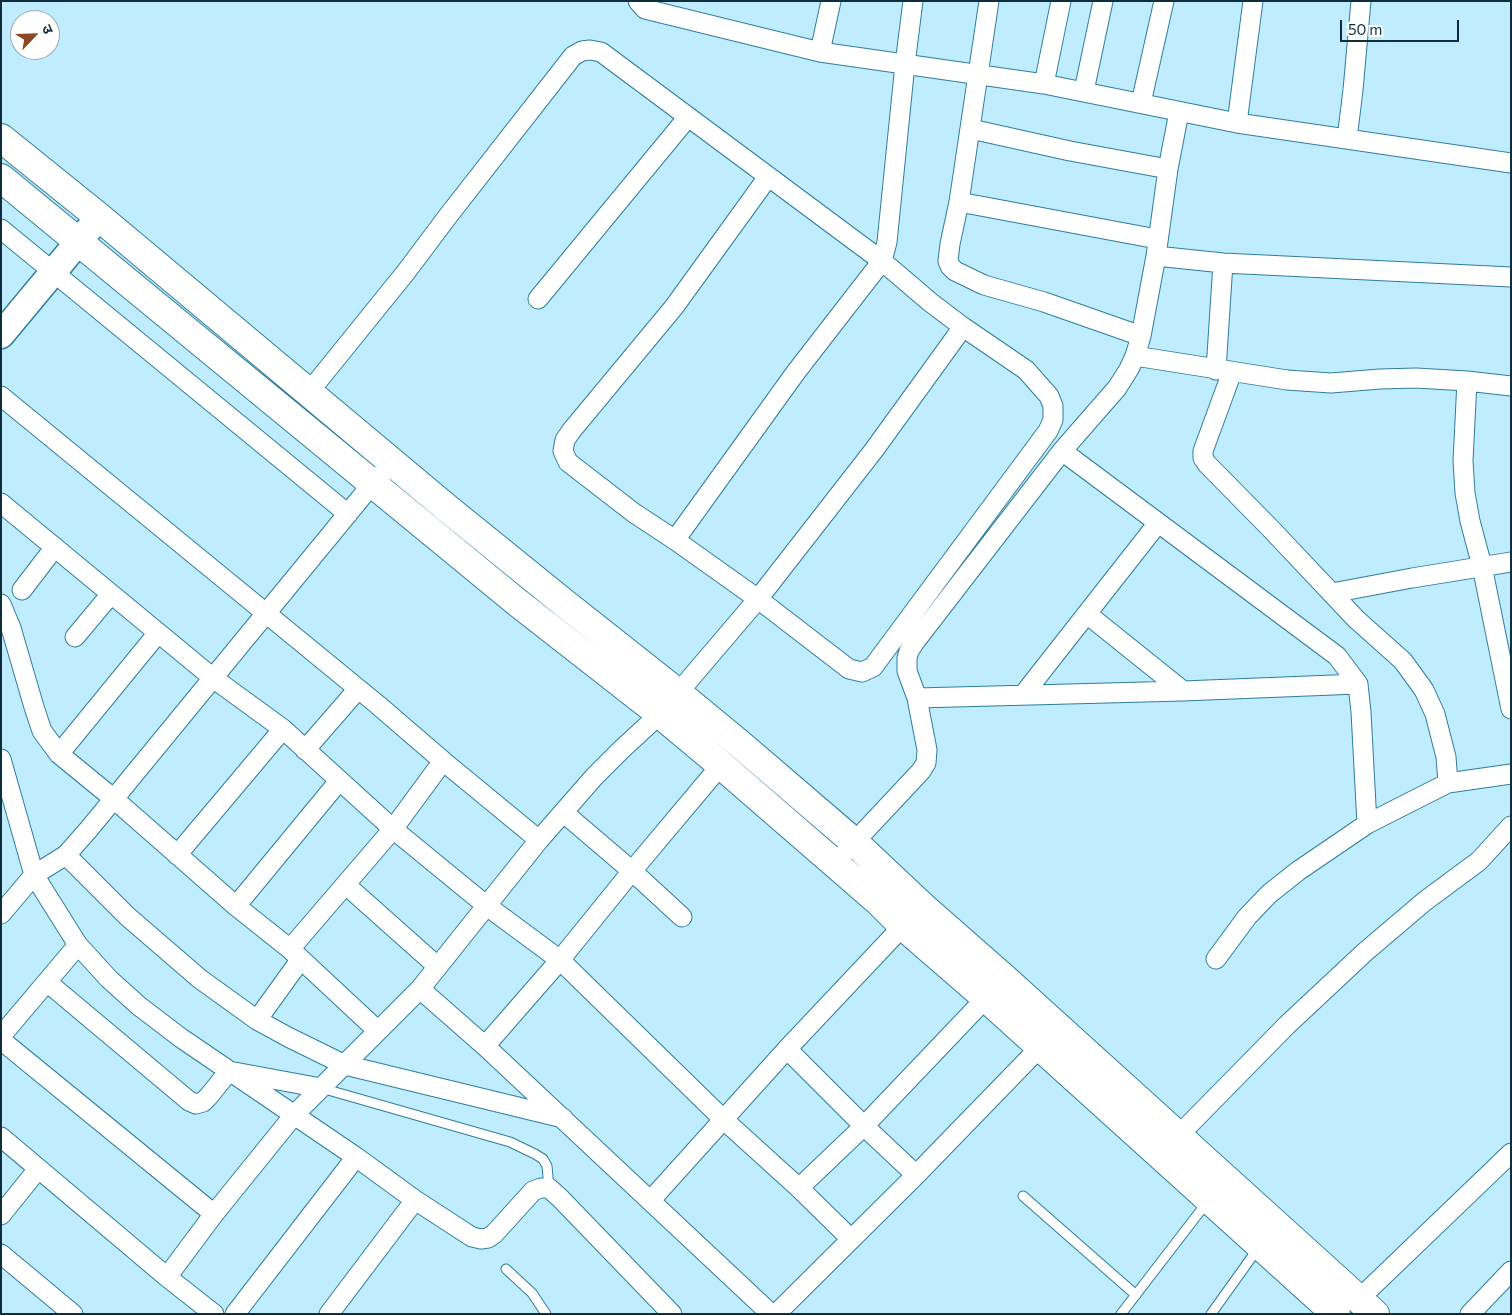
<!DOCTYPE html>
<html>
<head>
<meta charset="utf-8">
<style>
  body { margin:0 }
  #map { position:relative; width:1512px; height:1315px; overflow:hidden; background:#bfecff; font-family:Commissioner,"Noto Sans Devanagari",sans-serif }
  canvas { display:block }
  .frame { position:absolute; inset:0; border:2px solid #0d2e3a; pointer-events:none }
  .north { position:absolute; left:10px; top:10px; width:50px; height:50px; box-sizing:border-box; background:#fff; border:1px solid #9eabb0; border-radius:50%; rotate:66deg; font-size:14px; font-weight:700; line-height:20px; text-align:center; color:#0d2e3a }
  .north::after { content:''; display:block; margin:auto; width:18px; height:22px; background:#8f4825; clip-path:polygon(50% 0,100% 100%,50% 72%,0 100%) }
  .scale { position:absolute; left:1340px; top:20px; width:119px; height:22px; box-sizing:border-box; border:2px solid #0d2e3a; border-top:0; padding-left:6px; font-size:15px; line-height:18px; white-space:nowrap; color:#0d2e3a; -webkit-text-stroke:4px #fff; paint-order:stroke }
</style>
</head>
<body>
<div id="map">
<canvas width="1512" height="1315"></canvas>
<div class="frame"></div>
<div class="north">उ</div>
<div class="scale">50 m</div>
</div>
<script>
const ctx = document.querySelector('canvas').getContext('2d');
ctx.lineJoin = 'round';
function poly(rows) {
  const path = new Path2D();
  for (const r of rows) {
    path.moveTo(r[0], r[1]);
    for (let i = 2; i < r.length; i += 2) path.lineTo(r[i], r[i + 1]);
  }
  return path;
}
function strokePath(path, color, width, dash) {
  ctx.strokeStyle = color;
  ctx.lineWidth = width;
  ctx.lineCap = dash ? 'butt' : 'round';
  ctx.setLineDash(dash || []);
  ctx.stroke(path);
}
const lane = poly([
  [321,1088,510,1142,535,1154,543,1159,547,1166,549,1188],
  [1023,1196,1136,1295],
  [506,1269,532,1293,546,1314],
  [1121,1314,1208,1201],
  [1211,1314,1259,1247]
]);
const street = poly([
  [638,1,645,9,820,52,1044,84,1237,123,1511,163],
  [989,1,959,202,950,244,948,261,950,266,955,271,984,285,1044,302,1141,336],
  [820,52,831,1],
  [1044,84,1061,1],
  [1084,91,1103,1],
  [1141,103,1164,1],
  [1237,123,1253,1],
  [971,129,1070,151,1168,169],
  [1347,139,1353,90,1361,1],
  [959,202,1157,239],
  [1,229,348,514],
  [1156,256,1223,263,1511,277],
  [538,299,688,117],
  [1135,356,1287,380,1331,383,1380,379,1416,378,1467,381,1511,386],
  [1216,370,1223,263],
  [1232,372,1203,451,1203,458,1207,464,1271,529,1356,619,1403,661,1424,690,1435,714,1446,757,1448,783],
  [1467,381,1463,461,1465,493,1470,521,1482,566,1511,709],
  [309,392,406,272,448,216,573,56,582,51,590,50,601,52,882,261,930,302,963,327,1026,370,1049,396,1053,406,1053,420,1048,431,873,667,862,672,849,669,758,599,675,540,634,513,568,462,563,451,565,440,572,430,674,307,768,177],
  [1,396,378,705,443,761,539,840],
  [1062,451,1337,656,1358,684,1361,712,1367,824],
  [1,503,213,678,283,729,393,829,487,906,560,960,724,1120,799,1188,851,1239],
  [675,540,796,372,882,261,887,242,905,64,913,1],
  [22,590,55,547],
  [1332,593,1412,578,1511,562],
  [1,604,11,628,34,707,42,731,59,754,114,799,236,906,290,949,378,1031],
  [1087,614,1183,691],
  [75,637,111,594],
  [1023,695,1158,523],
  [917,698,1183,691,1358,684],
  [305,750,358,689],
  [59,754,158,633],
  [1,759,34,875,78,945,109,979,139,1006,181,1038,356,1157,415,1200,472,1237,481,1239,488,1238,494,1234,533,1191,541,1188,549,1188,561,1199,672,1314],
  [564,813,632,871,682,917],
  [846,851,921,771,926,763,927,750,917,698,907,671,907,658,909,651,914,643,1062,451,1117,388,1129,369,1135,356,1141,336,1156,256,1168,169,1179,112],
  [66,855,127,916,200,979,257,1020,288,1037,345,1065,563,1118],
  [177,855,283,729],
  [346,885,437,966],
  [236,906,339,781],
  [1,914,34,875,66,855,89,829,373,483,393,463],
  [290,949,393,829,443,761],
  [1216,959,1247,917,1269,894,1298,871,1367,824,1448,783,1511,774],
  [47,982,189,1101,196,1104,203,1102,209,1096,229,1071,321,1088],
  [420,989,485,1046,771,1314],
  [257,1020,301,959],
  [1,1036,78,945],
  [1,1040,214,1214],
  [485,1046,560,960,632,871,721,765],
  [787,1049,864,1126,916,1175],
  [1179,1135,1287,1025,1365,952,1425,901,1479,861,1511,826],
  [1,1137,167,1277,214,1314],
  [799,1188,864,1126,986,998],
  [650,1201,787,1049,903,926],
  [1,1215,38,1169],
  [1,1254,73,1314],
  [167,1277,214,1214,294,1115,420,989,539,840,594,777,622,749,660,714,758,599,874,450,963,327],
  [1359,1299,1511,1153],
  [235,1314,356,1157],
  [329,1314,415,1200],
  [776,1314,916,1175,1048,1039],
  [1470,1314,1511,1271]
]);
const secondary = poly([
  [1,335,99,217]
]);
const primary = poly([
  [1,138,99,217,448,509,564,603,678,693,741,745,854,842,922,906,1004,978,1375,1314],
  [1,178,518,603,660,714,721,765,879,902,903,926,986,998,1336,1314]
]);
strokePath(lane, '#2d7e9a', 11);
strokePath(street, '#2d7e9a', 21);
strokePath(secondary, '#2d7e9a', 29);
strokePath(primary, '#2d7e9a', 30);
strokePath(lane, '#fff', 9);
strokePath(street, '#fff', 19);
strokePath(secondary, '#fff', 26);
strokePath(primary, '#fff', 28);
</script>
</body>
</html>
